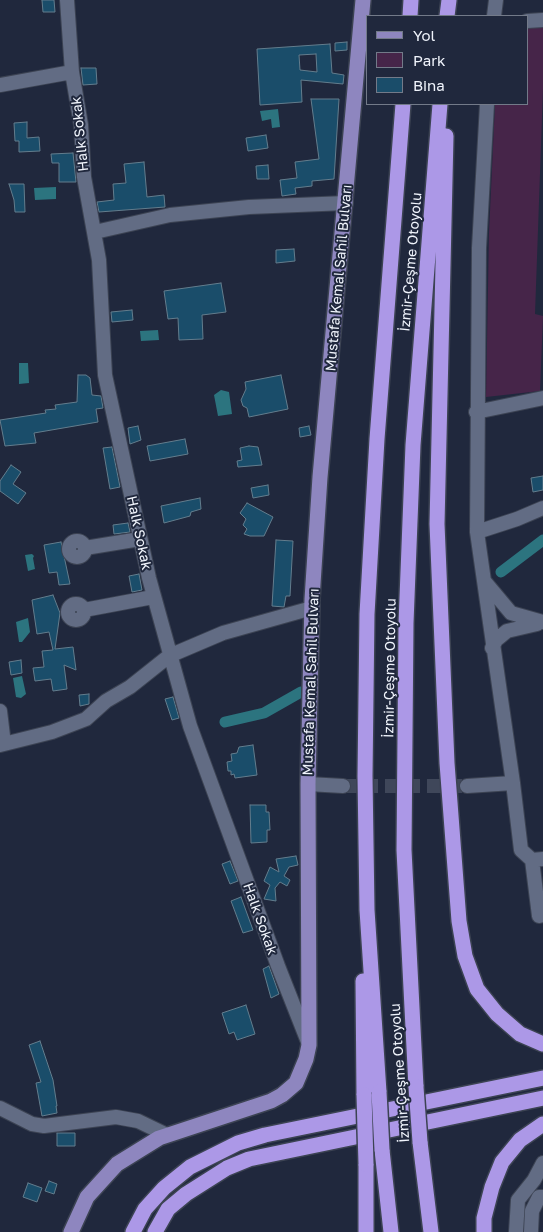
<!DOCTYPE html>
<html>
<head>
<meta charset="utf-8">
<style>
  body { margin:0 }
  #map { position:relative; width:543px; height:1232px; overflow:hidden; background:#20283d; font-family:"Golos Text",sans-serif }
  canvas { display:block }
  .legend { position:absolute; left:366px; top:15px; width:162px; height:90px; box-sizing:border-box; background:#20283d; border:1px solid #737a89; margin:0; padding:6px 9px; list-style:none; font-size:15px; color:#f0f4fc }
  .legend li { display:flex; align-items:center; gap:10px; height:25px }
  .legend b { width:25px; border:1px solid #737a89 }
</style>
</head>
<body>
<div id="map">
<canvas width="543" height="1232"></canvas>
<ul class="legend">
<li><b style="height:6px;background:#8e86bf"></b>Yol</li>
<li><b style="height:14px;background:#462549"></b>Park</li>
<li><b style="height:14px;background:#1a4d6a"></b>Bina</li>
</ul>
</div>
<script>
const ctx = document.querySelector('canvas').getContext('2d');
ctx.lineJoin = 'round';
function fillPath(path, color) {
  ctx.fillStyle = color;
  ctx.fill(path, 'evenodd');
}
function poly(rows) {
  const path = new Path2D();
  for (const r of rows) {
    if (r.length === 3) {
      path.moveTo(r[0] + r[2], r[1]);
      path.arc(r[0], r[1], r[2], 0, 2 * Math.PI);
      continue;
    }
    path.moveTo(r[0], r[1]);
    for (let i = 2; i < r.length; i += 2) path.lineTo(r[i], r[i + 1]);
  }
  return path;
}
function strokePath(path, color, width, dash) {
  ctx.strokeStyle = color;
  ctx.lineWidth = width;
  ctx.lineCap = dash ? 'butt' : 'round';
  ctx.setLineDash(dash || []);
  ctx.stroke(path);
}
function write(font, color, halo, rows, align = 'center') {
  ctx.font = font + ' "Golos Text",sans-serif';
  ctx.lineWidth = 4;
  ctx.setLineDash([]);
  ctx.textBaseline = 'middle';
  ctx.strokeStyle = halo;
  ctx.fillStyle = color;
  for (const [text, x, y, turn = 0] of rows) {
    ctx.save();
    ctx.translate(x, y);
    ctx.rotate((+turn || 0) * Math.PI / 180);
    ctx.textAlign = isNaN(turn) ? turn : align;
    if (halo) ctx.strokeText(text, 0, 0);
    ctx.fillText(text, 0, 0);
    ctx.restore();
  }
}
fillPath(poly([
  [543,27,543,89,535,314,543,316,540,391,486,397,489,233,495,104,527,104,527,28]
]), '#462549');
fillPath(poly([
  [278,109,280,127,272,128,271,119,262,121,260,111],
  [56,187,56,199,35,200,34,188],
  [158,330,159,340,141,341,140,331],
  [28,363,29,383,19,384,19,363],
  [221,390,229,392,232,414,218,416,214,395],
  [32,554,34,556,33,558,35,569,28,571,25,555],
  [28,618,30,632,22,642,19,642,16,622],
  [22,676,26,694,21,698,16,697,13,678]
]), '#2c747f');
strokePath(poly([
  [501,572,543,540],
  [225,722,264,713,301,692]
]), '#2c747f', 11);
const building = poly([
  [42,0,54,0,55,12,43,12,42,0],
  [347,42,347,50,335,51,335,43,347,42],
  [330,44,332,73,344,75,343,84,301,80,302,102,260,105,257,49,330,44],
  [316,54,317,72,300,70,299,55,316,54],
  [81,68,96,68,97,84,83,85,81,68],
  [311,99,339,99,334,179,312,181,312,186,295,188,296,194,282,196,280,180,297,178,295,162,319,159,311,99],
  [27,122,27,138,39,137,40,151,19,152,19,141,15,141,14,123,27,122],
  [266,135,268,148,248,151,246,138,266,135],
  [73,153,76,182,59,182,59,163,52,163,51,154,73,153],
  [144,162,147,197,164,195,165,207,99,212,97,202,114,200,113,184,126,183,124,164,144,162],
  [268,165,269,179,257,179,256,166,268,165],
  [9,184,24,184,25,212,15,212,14,200,9,184],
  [294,249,295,261,276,263,276,250,294,249],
  [221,283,226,312,202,315,203,339,179,340,178,318,168,319,164,291,221,283],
  [132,310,133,320,112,322,111,312,132,310],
  [78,375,86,375,90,378,92,395,101,396,103,408,96,409,98,422,34,433,36,443,5,446,0,420,46,413,45,410,56,409,55,405,77,402,78,375],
  [281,375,288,409,249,417,247,408,243,406,241,400,246,389,245,382,281,375],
  [138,426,141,440,130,444,128,428,138,426],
  [309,426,311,435,300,437,299,428,309,426],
  [185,439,188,454,150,461,147,446,185,439],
  [249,446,258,447,262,465,238,467,237,461,242,460,240,448,249,446],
  [112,447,120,487,110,489,103,448,112,447],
  [11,465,21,472,13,484,26,493,18,504,0,491,0,481,11,465],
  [543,476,543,490,533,492,531,478,543,476],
  [268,485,269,495,253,498,251,488,268,485],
  [200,498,201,509,191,512,190,516,164,523,161,506,200,498],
  [247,503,273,517,264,536,250,536,244,534,247,529,243,525,246,519,240,513,247,503],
  [128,523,130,532,114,534,113,525,128,523],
  [276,540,293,541,290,596,286,596,284,607,272,606,276,540],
  [61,542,70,584,59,585,57,572,49,573,44,545,61,542],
  [139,574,142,590,132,592,129,576,139,574],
  [53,595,60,613,55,649,73,647,76,670,64,665,67,689,53,691,51,679,35,681,33,668,44,667,42,651,53,650,49,632,37,634,32,600,53,595],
  [21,660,22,673,11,675,9,662,21,660],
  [89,694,89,704,80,706,79,695,89,694],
  [173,697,179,718,172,720,165,699,173,697],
  [253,745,257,775,235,778,234,774,231,775,231,771,228,771,227,762,232,761,231,754,237,753,239,747,253,745],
  [250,805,266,805,266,812,269,812,270,830,267,830,267,842,251,843,250,805],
  [296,856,298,865,289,867,284,876,290,880,287,886,280,882,275,888,276,901,264,899,270,885,264,881,270,867,279,872,276,859,296,856],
  [230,861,238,881,230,884,222,864,230,861],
  [241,897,253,930,243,933,231,901,241,897],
  [269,966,279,994,271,998,263,969,269,966],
  [246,1005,255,1034,237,1040,234,1032,229,1034,222,1013,246,1005],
  [40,1041,53,1080,57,1106,56,1106,57,1113,42,1116,36,1083,41,1082,29,1045,40,1041],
  [57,1133,75,1133,75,1146,57,1146,57,1133],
  [49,1181,57,1184,54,1194,45,1191,49,1181],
  [28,1183,42,1188,37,1202,23,1197,28,1183]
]);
fillPath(building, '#1a4d6a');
strokePath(building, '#637d8d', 1);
strokePath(poly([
  [343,786,467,786]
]), '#3f475a', 14, [14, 7]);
const minor = poly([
  [67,0,72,72,81,125,84,177,99,260,105,375,149,578,190,726,278,966,308,1042],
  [494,16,496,0],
  [527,21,543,20],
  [0,85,72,72],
  [95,232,170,215,249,207,346,203],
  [476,412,543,398],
  [477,532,517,519,543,508],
  [77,549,8],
  [85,548,140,539],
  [485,582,511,613,543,622],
  [76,612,8],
  [84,610,153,597],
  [492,648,496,640,507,631,537,624],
  [0,711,4,744],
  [0,745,52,732,86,719,106,701,130,687,169,656,223,633,312,608],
  [513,783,521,850,532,860,543,859],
  [308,784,343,786],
  [467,786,513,783,477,532,479,248,487,104],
  [532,860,539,916,543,915],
  [0,1108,32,1124,44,1126,116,1117,138,1121,167,1135],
  [516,1232,518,1200,534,1180,543,1163],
  [531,1232,532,1211,539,1197,543,1197]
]);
const major = poly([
  [71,1232,87,1197,117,1164,159,1138,271,1101,282,1095,296,1083,306,1059,309,1045,308,784,312,599,320,477,363,0]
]);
const highway = poly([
  [410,16,411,0],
  [447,16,449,0],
  [446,136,437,524,447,763,459,921,465,956,477,989,497,1014,520,1034,543,1044],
  [363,981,364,1095],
  [416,1087,404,850,406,623,413,445,440,104],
  [379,1092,367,910,365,776,367,614,377,439,403,104],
  [420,1142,431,1232],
  [382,1150,391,1232],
  [366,1164,366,1232],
  [133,1232,145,1209,164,1188,190,1167,238,1143,265,1135,543,1078],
  [155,1232,168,1209,186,1194,227,1168,249,1159,543,1098],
  [484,1232,484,1218,492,1187,502,1162,520,1140,543,1124]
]);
strokePath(minor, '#3c4353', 16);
strokePath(major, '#3c4353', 18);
strokePath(highway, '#3c4353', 18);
strokePath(minor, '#626c84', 14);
strokePath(major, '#8e86bf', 15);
strokePath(highway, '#ac98e7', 15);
const highwayBridge = poly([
  [416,1087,420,1142],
  [379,1092,382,1150],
  [364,1095,366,1164]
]);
strokePath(highwayBridge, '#3c4353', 18, []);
strokePath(highwayBridge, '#ac98e7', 15);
write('14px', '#f0f4fc', '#20283d', [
  ["Halk Sokak",80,134,-96],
  ["İzmir-Çeşme Otoyolu",411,262,-85],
  ["Mustafa Kemal Sahil Bulvarı",339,278,-85],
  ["Halk Sokak",139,533,78],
  ["İzmir-Çeşme Otoyolu",390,668,-89],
  ["Mustafa Kemal Sahil Bulvarı",311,682,-88],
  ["Halk Sokak",260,919,70],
  ["İzmir-Çeşme Otoyolu",400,1073,-94]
]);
</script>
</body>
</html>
